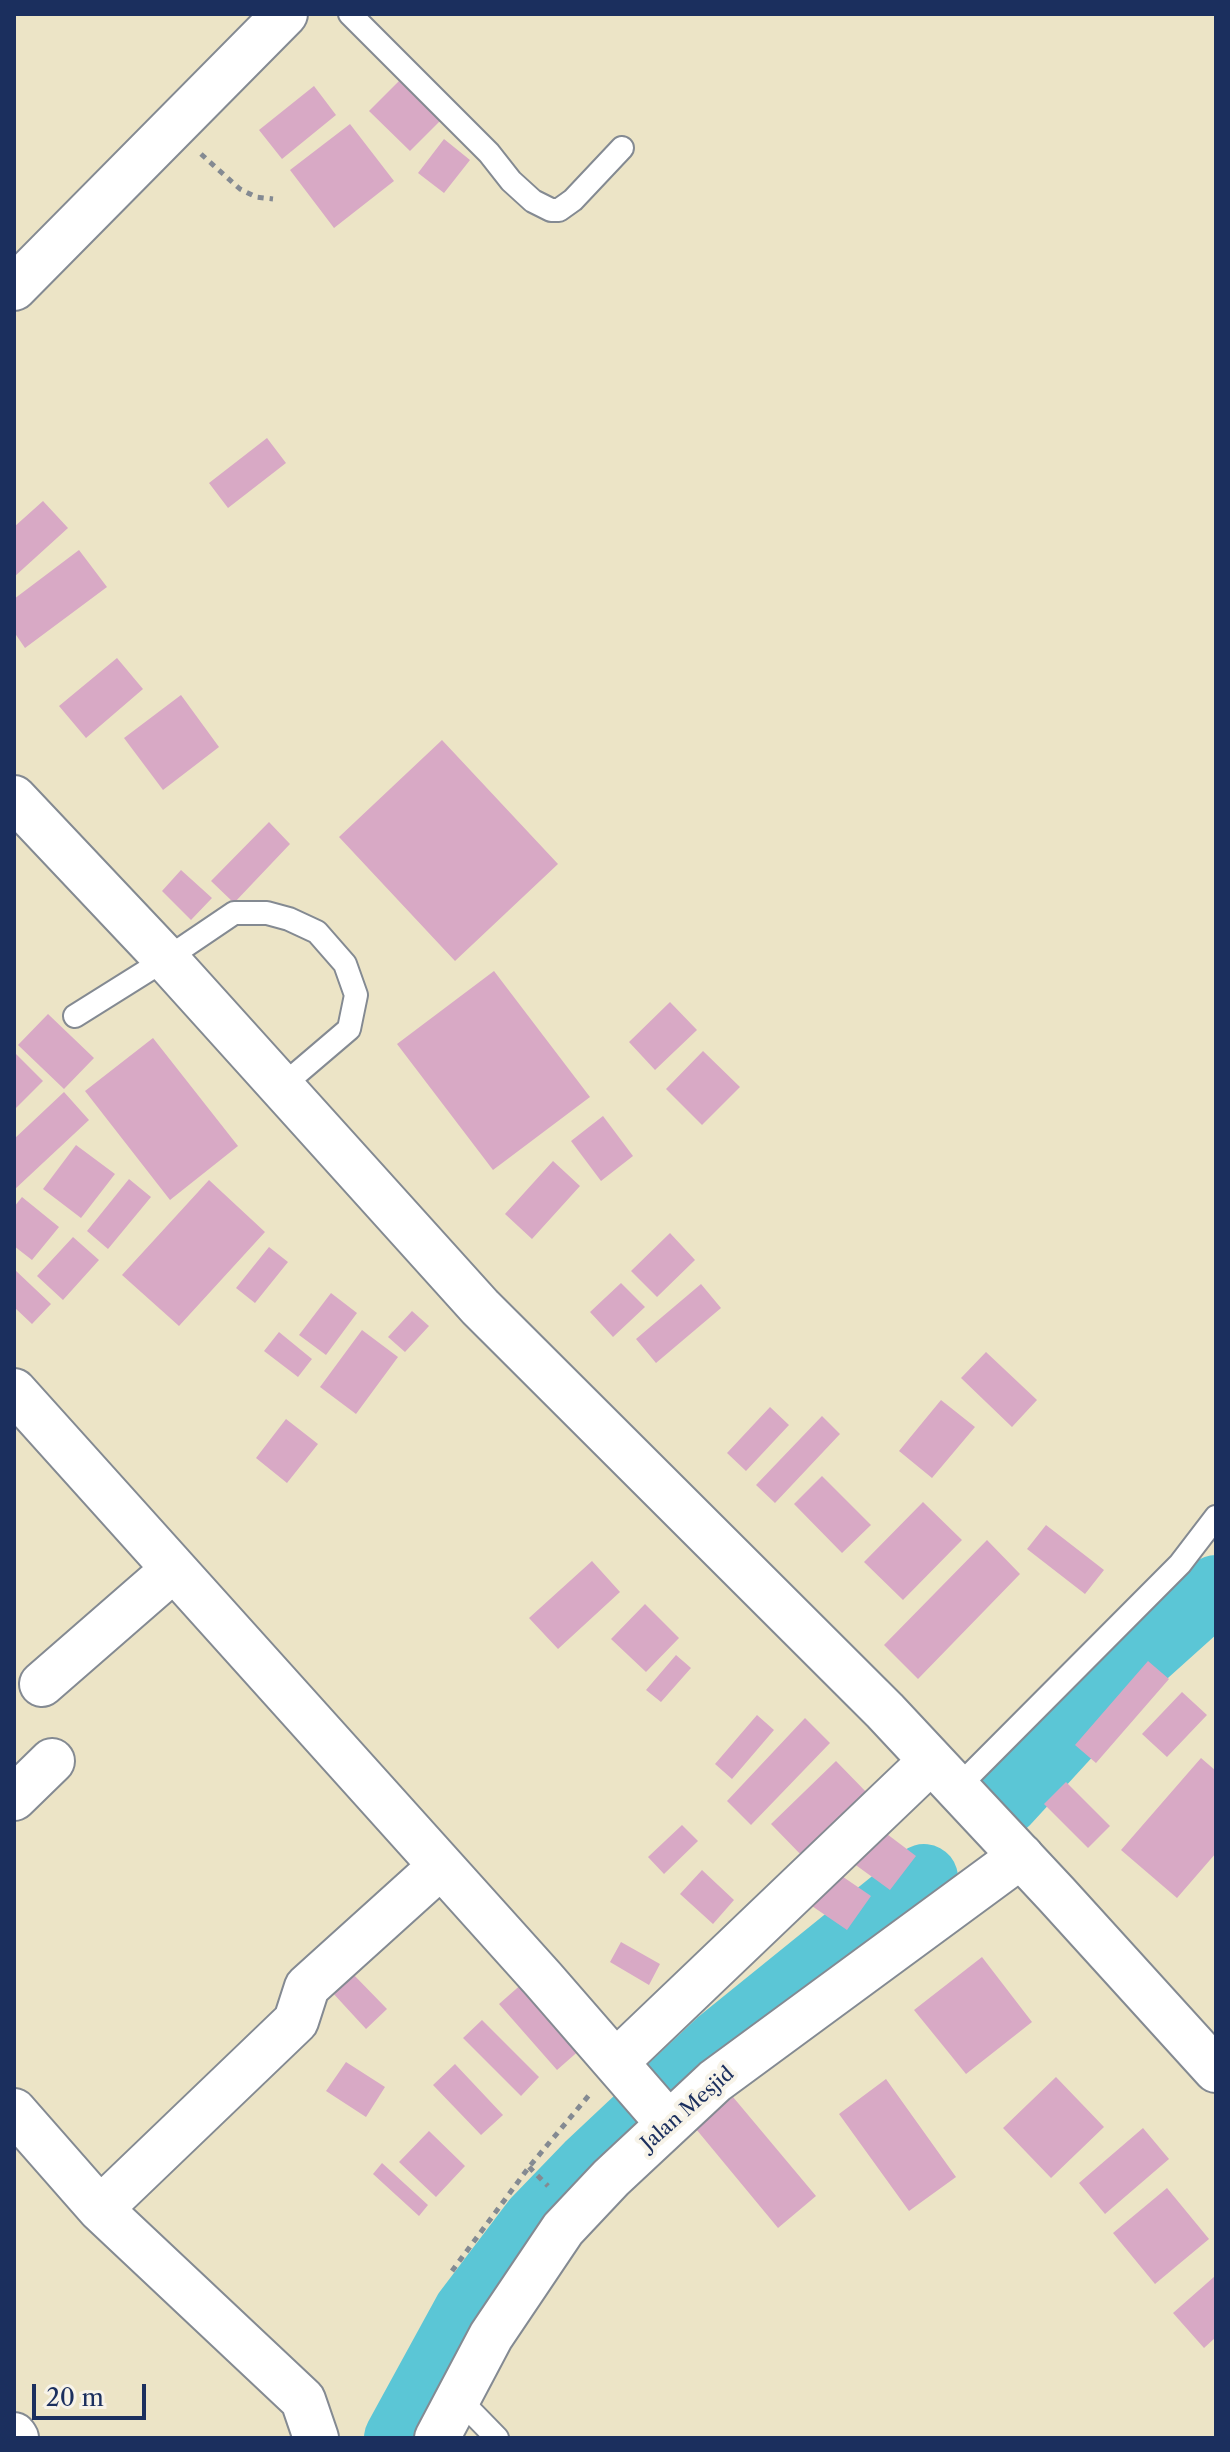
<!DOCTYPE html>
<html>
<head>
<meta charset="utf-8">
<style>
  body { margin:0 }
  #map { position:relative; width:1230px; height:2452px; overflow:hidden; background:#ece4c6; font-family:"Libre Caslon Text",serif }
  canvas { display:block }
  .frame { position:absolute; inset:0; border:16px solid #1b2f5e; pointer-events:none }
  .scale { position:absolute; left:32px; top:2384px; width:114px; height:36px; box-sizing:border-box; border:4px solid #1b2f5e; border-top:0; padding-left:10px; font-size:24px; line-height:28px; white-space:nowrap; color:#1b2f5e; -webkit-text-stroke:6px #f7f3e8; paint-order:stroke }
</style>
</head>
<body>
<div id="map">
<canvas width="1230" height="2452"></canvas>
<div class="frame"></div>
<div class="scale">20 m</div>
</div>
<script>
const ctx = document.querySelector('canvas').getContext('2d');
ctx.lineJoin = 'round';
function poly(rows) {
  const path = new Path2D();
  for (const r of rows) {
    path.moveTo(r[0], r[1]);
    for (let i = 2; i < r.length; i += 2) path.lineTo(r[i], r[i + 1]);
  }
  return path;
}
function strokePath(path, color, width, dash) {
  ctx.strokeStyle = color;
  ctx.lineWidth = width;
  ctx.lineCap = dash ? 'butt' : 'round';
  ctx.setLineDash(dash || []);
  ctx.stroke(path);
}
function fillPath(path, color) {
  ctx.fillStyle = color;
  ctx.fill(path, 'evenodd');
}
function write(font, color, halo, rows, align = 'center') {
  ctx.font = font + ' "Libre Caslon Text",serif';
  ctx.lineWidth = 8;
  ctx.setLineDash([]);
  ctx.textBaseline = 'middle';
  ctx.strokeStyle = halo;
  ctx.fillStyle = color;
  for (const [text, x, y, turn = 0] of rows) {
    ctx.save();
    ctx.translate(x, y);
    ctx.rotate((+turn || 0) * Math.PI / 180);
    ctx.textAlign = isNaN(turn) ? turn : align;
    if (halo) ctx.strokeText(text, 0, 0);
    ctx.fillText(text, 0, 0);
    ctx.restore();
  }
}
strokePath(poly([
  [1005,1802,1126,1670,1216,1589],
  [398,2438,467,2312,536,2221,589,2166,720,2043,924,1878]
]), '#5bc6d6', 68);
fillPath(poly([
  [399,81,440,121,410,151,369,111],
  [314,86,336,115,282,159,259,130],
  [350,124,394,181,334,228,290,170],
  [444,139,470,160,444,193,418,173],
  [267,438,286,463,228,508,209,483],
  [43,501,68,528,14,577,14,527],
  [79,550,107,587,25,648,14,632,14,599],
  [117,658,143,689,86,738,59,706],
  [181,695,219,747,163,790,124,738],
  [442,740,558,864,455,961,339,837],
  [269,822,290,844,234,903,211,881],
  [181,870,212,898,191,920,162,891],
  [494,971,590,1097,493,1170,397,1044],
  [670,1002,697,1030,655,1070,629,1042],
  [48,1014,94,1058,64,1089,18,1045],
  [153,1038,238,1146,170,1200,85,1091],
  [703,1051,740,1087,702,1125,666,1089],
  [14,1052,43,1081,14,1110],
  [64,1092,89,1120,14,1190,14,1139],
  [603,1116,633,1156,601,1181,571,1141],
  [76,1145,115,1174,81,1218,43,1189],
  [553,1161,580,1186,532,1239,505,1214],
  [129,1179,151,1197,108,1249,87,1231],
  [209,1180,265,1232,179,1326,122,1275],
  [22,1197,59,1227,32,1260,14,1246,14,1207],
  [670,1233,695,1260,657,1297,631,1271],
  [73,1237,99,1260,63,1300,37,1276],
  [269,1247,288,1262,255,1303,236,1288],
  [14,1269,51,1304,32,1324,14,1307],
  [621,1283,645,1307,613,1337,590,1312],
  [701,1284,721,1308,656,1363,636,1339],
  [331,1293,357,1313,326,1355,299,1335],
  [412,1311,429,1326,405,1352,388,1337],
  [362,1330,398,1357,356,1414,320,1387],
  [279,1332,312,1359,298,1377,264,1351],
  [986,1352,1037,1400,1012,1427,961,1378],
  [941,1400,975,1427,932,1478,899,1451],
  [770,1407,789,1425,746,1471,727,1453],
  [822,1416,840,1434,775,1503,756,1485],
  [286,1419,318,1444,287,1483,256,1458],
  [822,1476,871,1525,842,1553,794,1504],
  [923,1502,962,1540,903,1600,864,1562],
  [1046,1525,1104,1570,1085,1594,1027,1549],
  [987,1540,1020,1574,918,1679,884,1645],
  [592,1561,620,1592,558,1649,529,1618],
  [645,1604,679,1638,646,1672,611,1639],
  [676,1655,691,1668,661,1702,646,1690],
  [1148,1661,1169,1679,1096,1763,1075,1745],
  [1182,1692,1207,1715,1167,1757,1142,1734],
  [757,1715,774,1730,732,1779,715,1764],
  [805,1718,830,1743,751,1825,727,1801],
  [1201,1758,1216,1771,1216,1853,1177,1898,1121,1850],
  [836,1761,871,1797,806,1860,771,1824],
  [1066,1782,1110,1826,1088,1848,1044,1804],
  [682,1825,698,1841,664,1874,648,1857],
  [879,1828,916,1856,890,1890,853,1863],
  [702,1870,734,1900,713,1924,680,1894],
  [833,1870,871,1896,847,1930,809,1904],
  [621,1942,660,1964,649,1985,610,1962],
  [982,1957,1032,2022,966,2074,914,2010],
  [351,1972,387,2009,366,2029,331,1991],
  [524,1982,582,2048,557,2070,499,2004],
  [482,2020,539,2077,521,2096,463,2038],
  [346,2062,385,2087,366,2117,326,2091],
  [455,2064,503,2115,481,2135,433,2085],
  [1056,2077,1104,2127,1051,2178,1003,2128],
  [886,2079,956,2177,909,2211,839,2114],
  [733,2097,816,2196,778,2228,696,2129],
  [1143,2128,1169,2159,1105,2214,1079,2183],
  [429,2131,465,2166,436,2197,399,2162],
  [382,2163,428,2205,419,2216,373,2174],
  [1167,2188,1209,2239,1155,2284,1113,2233],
  [1215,2276,1216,2337,1204,2348,1173,2313]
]), '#d8a9c5');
const service = poly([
  [350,14,489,153,511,181,533,201,551,210,559,210,573,200,622,148],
  [75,1016,166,959,234,913,267,913,289,919,317,932,345,964,356,995,349,1029,281,1087],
  [957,1788,1180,1564,1216,1517],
  [458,2398,497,2438]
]);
const minor = poly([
  [14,288,285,14],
  [14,1391,543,1979,669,2124],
  [42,1684,174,1569],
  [14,1798,52,1761],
  [616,2062,931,1761],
  [14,2111,100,2209,303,2400,316,2438],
  [100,2209,296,2021,307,1987,441,1866],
  [14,2435,16,2438],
  [437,2438,491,2336,563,2229,611,2178,715,2081,1021,1856]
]);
const trunk = poly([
  [14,798,166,959,480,1307,885,1711,1057,1895,1216,2070]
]);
strokePath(service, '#848a92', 26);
strokePath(minor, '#848a92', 48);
strokePath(trunk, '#848a92', 48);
strokePath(poly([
  [201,154,240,189,256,197,273,199],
  [529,2167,548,2186],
  [452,2271,529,2167,590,2094]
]), '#848a92', 5, [6, 6]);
strokePath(service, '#fff', 22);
strokePath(minor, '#fff', 44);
strokePath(trunk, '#fff', 44);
write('20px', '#1b2f5e', '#f7f3e8', [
  ["Jalan Mesjid",688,2109,-41]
]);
</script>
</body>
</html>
